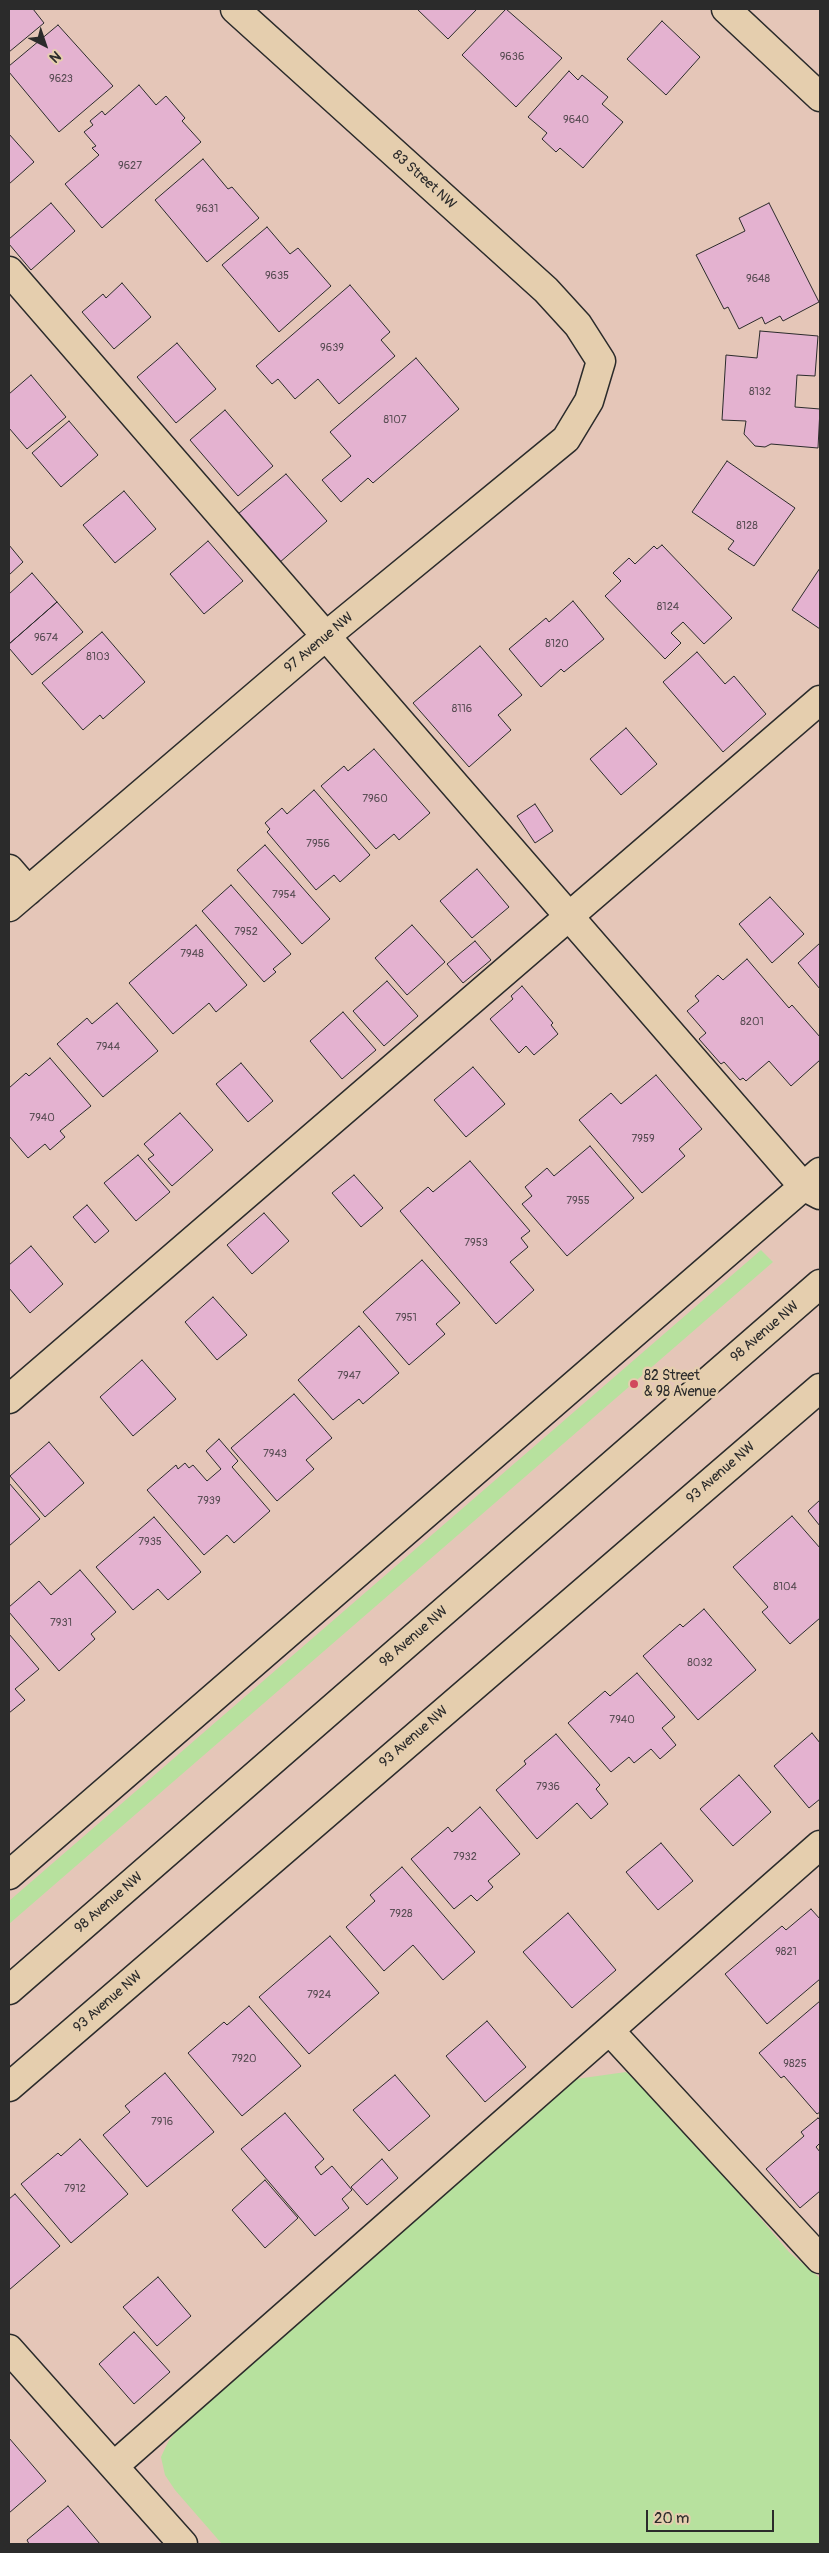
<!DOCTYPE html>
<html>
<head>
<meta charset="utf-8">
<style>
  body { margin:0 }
  #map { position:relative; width:829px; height:2553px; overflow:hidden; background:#e5c6b8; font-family:Pangolin,sans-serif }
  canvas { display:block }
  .frame { position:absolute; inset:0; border:10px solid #2b2b2b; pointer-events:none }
  .north { position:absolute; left:20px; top:20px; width:50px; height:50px; -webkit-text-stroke:4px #e5ceae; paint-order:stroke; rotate:139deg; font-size:14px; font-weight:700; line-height:20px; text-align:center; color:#2b2b2b }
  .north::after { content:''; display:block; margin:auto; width:18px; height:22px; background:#2b2b2b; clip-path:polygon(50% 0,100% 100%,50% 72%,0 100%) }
  .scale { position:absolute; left:646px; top:2510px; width:128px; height:22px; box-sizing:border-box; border:2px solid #2b2b2b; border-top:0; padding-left:6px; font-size:15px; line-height:18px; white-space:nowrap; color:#2b2b2b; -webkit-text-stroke:4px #e5ceae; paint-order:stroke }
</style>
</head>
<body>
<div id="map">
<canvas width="829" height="2553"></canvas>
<div class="frame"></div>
<div class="north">N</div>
<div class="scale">20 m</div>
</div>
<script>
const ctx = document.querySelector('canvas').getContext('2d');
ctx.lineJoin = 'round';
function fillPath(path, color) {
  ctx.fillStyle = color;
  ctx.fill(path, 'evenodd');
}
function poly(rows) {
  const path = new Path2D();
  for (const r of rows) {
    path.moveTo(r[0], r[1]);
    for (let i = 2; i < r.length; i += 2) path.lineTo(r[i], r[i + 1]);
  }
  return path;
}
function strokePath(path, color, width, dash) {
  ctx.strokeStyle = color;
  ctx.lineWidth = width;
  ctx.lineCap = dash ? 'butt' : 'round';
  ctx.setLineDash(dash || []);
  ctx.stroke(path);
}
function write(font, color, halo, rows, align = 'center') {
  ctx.font = font + ' Pangolin,sans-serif';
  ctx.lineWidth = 5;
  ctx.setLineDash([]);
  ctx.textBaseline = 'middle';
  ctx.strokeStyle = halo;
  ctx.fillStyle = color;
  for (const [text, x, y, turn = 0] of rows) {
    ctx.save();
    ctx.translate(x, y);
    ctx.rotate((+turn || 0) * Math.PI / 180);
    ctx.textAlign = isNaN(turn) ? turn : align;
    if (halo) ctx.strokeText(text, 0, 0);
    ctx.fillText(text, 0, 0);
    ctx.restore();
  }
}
fillPath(poly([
  [761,1250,773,1262,9,1924,9,1901],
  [626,2072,665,2106,789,2252,820,2278,820,2544,222,2544,175,2490,165,2475,161,2457,168,2442,183,2423,576,2079]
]), '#b7e19e');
const building = poly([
  [9,9,33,9,44,23,9,52,9,9],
  [417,9,477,9,448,39,417,9],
  [506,9,562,58,516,107,462,55,506,9],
  [662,21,700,57,666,95,627,59,662,21],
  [58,25,113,86,59,132,9,72,9,66,58,25],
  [569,71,578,80,582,75,608,97,602,104,623,122,583,168,560,148,556,152,542,139,547,133,528,117,569,71],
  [139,85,156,105,166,96,185,118,182,121,201,142,102,228,65,184,99,155,92,148,96,146,84,132,93,125,90,121,102,111,105,115,139,85],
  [9,134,34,162,9,184,9,134],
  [203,159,228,189,232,187,259,218,207,262,155,200,203,159],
  [51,203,75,231,31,270,9,244,9,239,51,203],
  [769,203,819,302,783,321,780,316,765,324,762,317,739,329,728,307,724,309,696,255,745,231,739,218,769,203],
  [267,227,290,254,298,248,331,286,279,332,222,265,267,227],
  [122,283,151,317,114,349,82,312,103,294,106,298,122,283],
  [350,285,390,332,381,340,395,356,339,404,318,379,295,399,278,379,272,384,256,366,350,285],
  [760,331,818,336,815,376,797,375,795,407,820,409,818,448,771,444,765,447,755,446,744,434,746,421,722,420,726,355,757,358,760,331],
  [177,343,216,389,176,423,137,377,177,343],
  [416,358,459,409,373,483,368,478,341,502,322,480,351,456,330,432,416,358],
  [31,375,66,417,27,449,9,428,9,394,31,375],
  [225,410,273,466,238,496,190,440,225,410],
  [69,421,98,455,61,487,32,453,69,421],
  [727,461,795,508,754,566,728,549,734,541,692,512,727,461],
  [286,474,327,521,279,563,238,514,286,474],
  [124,491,156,529,115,563,83,525,124,491],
  [208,541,243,581,204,614,170,574,208,541],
  [9,545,23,562,9,575,9,545],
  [662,545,732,618,704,644,683,622,671,633,681,643,665,659,605,596,621,581,613,573,629,558,635,564,654,546,657,549,662,545],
  [820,568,820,629,792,610,820,568],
  [32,573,57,602,9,644,9,594,32,573],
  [573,601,604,639,564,672,561,669,541,687,509,649,546,618,549,622,573,601],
  [57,602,83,632,32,675,9,648,9,644,57,602],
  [102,632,145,682,103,719,100,715,83,730,42,683,102,632],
  [480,646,522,695,498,715,511,730,469,767,413,703,480,646],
  [697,652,725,684,734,676,766,714,723,752,663,682,697,652],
  [626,728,657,764,621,795,590,759,626,728],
  [374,749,430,813,399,840,394,834,376,849,321,786,344,766,348,771,374,749],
  [314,790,370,855,340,882,334,875,316,890,267,832,270,829,265,823,282,808,287,814,314,790],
  [535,804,553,831,535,843,517,816,535,804],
  [265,845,330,919,302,944,237,870,265,845],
  [477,869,509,907,472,938,440,901,477,869],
  [231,885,291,954,273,969,276,972,264,982,202,911,231,885],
  [770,897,804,934,772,963,739,924,770,897],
  [196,925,247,985,216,1012,209,1003,173,1034,129,983,196,925],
  [412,925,445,962,407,995,375,958,412,925],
  [475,941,491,960,463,983,447,964,475,941],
  [820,943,820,989,798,963,820,943],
  [747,959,789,1008,792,1005,820,1037,820,1060,791,1086,769,1061,746,1081,743,1078,740,1080,724,1062,721,1064,699,1039,706,1033,687,1011,699,1001,695,996,718,975,723,980,747,959],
  [387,981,418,1016,384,1046,353,1011,387,981],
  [522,986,553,1023,551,1025,558,1034,534,1055,526,1046,519,1053,490,1019,513,999,511,996,522,986],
  [117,1003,158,1051,103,1097,57,1044,87,1018,92,1024,117,1003],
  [343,1012,376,1050,342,1079,310,1041,343,1012],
  [50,1058,91,1106,60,1131,65,1137,50,1150,45,1144,28,1158,9,1136,9,1088,26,1073,29,1076,50,1058],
  [241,1063,273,1101,248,1122,216,1084,241,1063],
  [473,1067,505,1104,466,1137,434,1100,473,1067],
  [656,1075,702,1129,679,1149,685,1156,642,1193,579,1120,611,1093,621,1104,656,1075],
  [180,1113,213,1150,172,1186,148,1159,154,1155,144,1144,180,1113],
  [590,1146,634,1198,567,1256,522,1204,532,1196,525,1187,547,1168,554,1176,590,1146],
  [138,1155,170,1192,136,1221,104,1183,138,1155],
  [470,1161,530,1231,521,1238,528,1247,510,1262,534,1290,496,1324,400,1211,428,1187,433,1192,470,1161],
  [354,1175,383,1208,361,1227,332,1193,354,1175],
  [87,1205,109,1231,95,1243,73,1217,87,1205],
  [264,1213,289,1241,252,1274,227,1245,264,1213],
  [31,1246,63,1284,30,1313,9,1288,9,1265,31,1246],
  [422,1260,460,1303,436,1324,445,1334,409,1365,363,1312,422,1260],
  [213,1297,247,1335,217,1360,185,1322,213,1297],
  [359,1326,399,1373,363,1404,359,1399,333,1420,298,1380,359,1326],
  [142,1360,176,1399,133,1436,100,1397,142,1360],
  [294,1394,332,1438,306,1460,314,1469,277,1501,231,1448,294,1394],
  [219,1439,238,1461,232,1467,270,1511,234,1543,227,1535,204,1555,147,1490,176,1465,178,1469,185,1463,189,1468,193,1465,207,1481,221,1469,206,1451,219,1439],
  [49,1442,84,1483,45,1517,10,1476,49,1442],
  [9,1483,40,1519,9,1546,9,1483],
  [820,1500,820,1526,808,1511,820,1500],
  [792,1516,820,1548,820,1618,790,1644,762,1612,768,1607,733,1567,792,1516],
  [154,1517,201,1572,168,1600,158,1589,133,1610,96,1567,154,1517],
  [80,1570,116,1612,91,1634,95,1639,59,1671,9,1612,9,1607,39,1581,51,1595,80,1570],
  [704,1609,756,1670,698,1720,643,1656,680,1624,683,1627,704,1609],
  [9,1634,39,1669,15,1689,25,1700,9,1713,9,1634],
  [637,1673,675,1717,662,1728,676,1745,660,1759,651,1749,634,1763,629,1757,611,1772,568,1723,605,1691,610,1696,637,1673],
  [812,1733,820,1743,820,1799,809,1808,774,1766,812,1733],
  [556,1734,600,1785,596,1789,608,1804,591,1819,577,1803,537,1839,496,1790,526,1764,524,1761,556,1734],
  [739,1775,771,1812,733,1846,700,1809,739,1775],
  [480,1807,520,1854,488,1881,493,1887,477,1901,471,1895,454,1909,411,1859,448,1827,452,1832,480,1807],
  [661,1843,693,1881,658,1910,626,1872,661,1843],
  [402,1867,475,1952,443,1980,413,1945,384,1971,346,1927,375,1901,370,1895,402,1867],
  [811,1909,820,1919,820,1979,767,2024,725,1974,782,1926,786,1930,811,1909],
  [568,1913,616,1970,572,2008,523,1952,568,1913],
  [330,1936,379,1993,309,2054,259,1997,330,1936],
  [820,2001,820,2112,817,2114,784,2076,781,2078,759,2053,820,2001],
  [249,2006,301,2066,242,2116,188,2053,224,2022,227,2025,249,2006],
  [487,2021,526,2067,485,2102,446,2056,487,2021],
  [165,2073,214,2132,147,2187,103,2135,130,2112,125,2106,165,2073],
  [395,2075,430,2116,389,2151,353,2110,395,2075],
  [285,2113,324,2159,315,2167,321,2175,332,2166,352,2190,342,2199,349,2208,315,2236,241,2149,285,2113],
  [818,2118,820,2120,820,2143,816,2147,820,2152,820,2191,800,2208,766,2169,804,2136,801,2132,818,2118],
  [80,2139,128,2194,71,2243,21,2184,58,2153,61,2156,80,2139],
  [382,2159,398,2178,367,2205,351,2187,382,2159],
  [265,2180,298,2218,265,2248,232,2210,265,2180],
  [15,2194,60,2246,9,2290,9,2199,15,2194],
  [158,2277,191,2316,157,2346,123,2307,158,2277],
  [134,2332,170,2372,134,2404,99,2364,134,2332],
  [9,2438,46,2481,9,2513,9,2438],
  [68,2506,100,2544,29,2544,27,2540,68,2506]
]);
fillPath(building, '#e4b2d0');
strokePath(building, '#2b2b2b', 1);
const minor = poly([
  [726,9,820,97],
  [9,271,803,1186,820,1195],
  [9,869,28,891],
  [9,907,326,636,566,439,589,401,601,361,578,325,546,290,235,9],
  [9,1399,820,700],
  [9,1875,820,1172],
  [610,2031,820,2259],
  [9,2087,820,1388],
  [9,2349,183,2544],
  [114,2466,820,1845]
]);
const major = poly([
  [9,1990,820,1284]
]);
strokePath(minor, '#2b2b2b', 31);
strokePath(major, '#2b2b2b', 31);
strokePath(minor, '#e5ceae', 28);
strokePath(major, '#e5ceae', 28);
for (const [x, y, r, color] of [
  [634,1384,5,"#d1495b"]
]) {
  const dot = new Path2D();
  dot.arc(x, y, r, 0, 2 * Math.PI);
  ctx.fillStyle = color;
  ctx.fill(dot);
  strokePath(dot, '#e5ceae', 2);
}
write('11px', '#594d54', null, [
  ["9636",512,57],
  ["9623",61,79],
  ["9640",576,120],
  ["9627",130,166],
  ["9631",207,209],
  ["9635",277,276],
  ["9648",758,279],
  ["9639",332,348],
  ["8132",760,392],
  ["8107",395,420],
  ["8128",747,526],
  ["8124",668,607],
  ["9674",46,638],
  ["8120",557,644],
  ["8103",98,657],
  ["8116",462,709],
  ["7960",375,799],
  ["7956",318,844],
  ["7954",284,895],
  ["7952",246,932],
  ["7948",192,954],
  ["8201",752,1022],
  ["7944",108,1047],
  ["7940",42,1118],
  ["7959",643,1139],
  ["7955",578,1201],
  ["7953",476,1243],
  ["7951",406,1318],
  ["7947",349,1376],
  ["7943",275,1454],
  ["7939",209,1501],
  ["7935",150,1542],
  ["8104",785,1587],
  ["7931",61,1623],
  ["8032",700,1663],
  ["7940",622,1720],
  ["7936",548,1787],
  ["7932",465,1857],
  ["7928",401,1914],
  ["9821",786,1952],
  ["7924",319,1995],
  ["7920",244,2059],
  ["9825",795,2064],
  ["7916",162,2122],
  ["7912",75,2189]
]);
write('14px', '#2b2b2b', '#e5ceae', [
  ["83 Street NW",424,180,42],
  ["97 Avenue NW",319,643,-40],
  ["98 Avenue NW",765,1332,-41],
  ["93 Avenue NW",721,1473,-41],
  ["98 Avenue NW",414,1637,-41],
  ["93 Avenue NW",414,1737,-41],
  ["98 Avenue NW",109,1903,-41],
  ["93 Avenue NW",108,2002,-41]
]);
write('14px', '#2b2b2b', '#e5ceae', [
  ["82 Street",644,1376],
  ["& 98 Avenue",644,1392]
], 'left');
</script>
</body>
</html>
